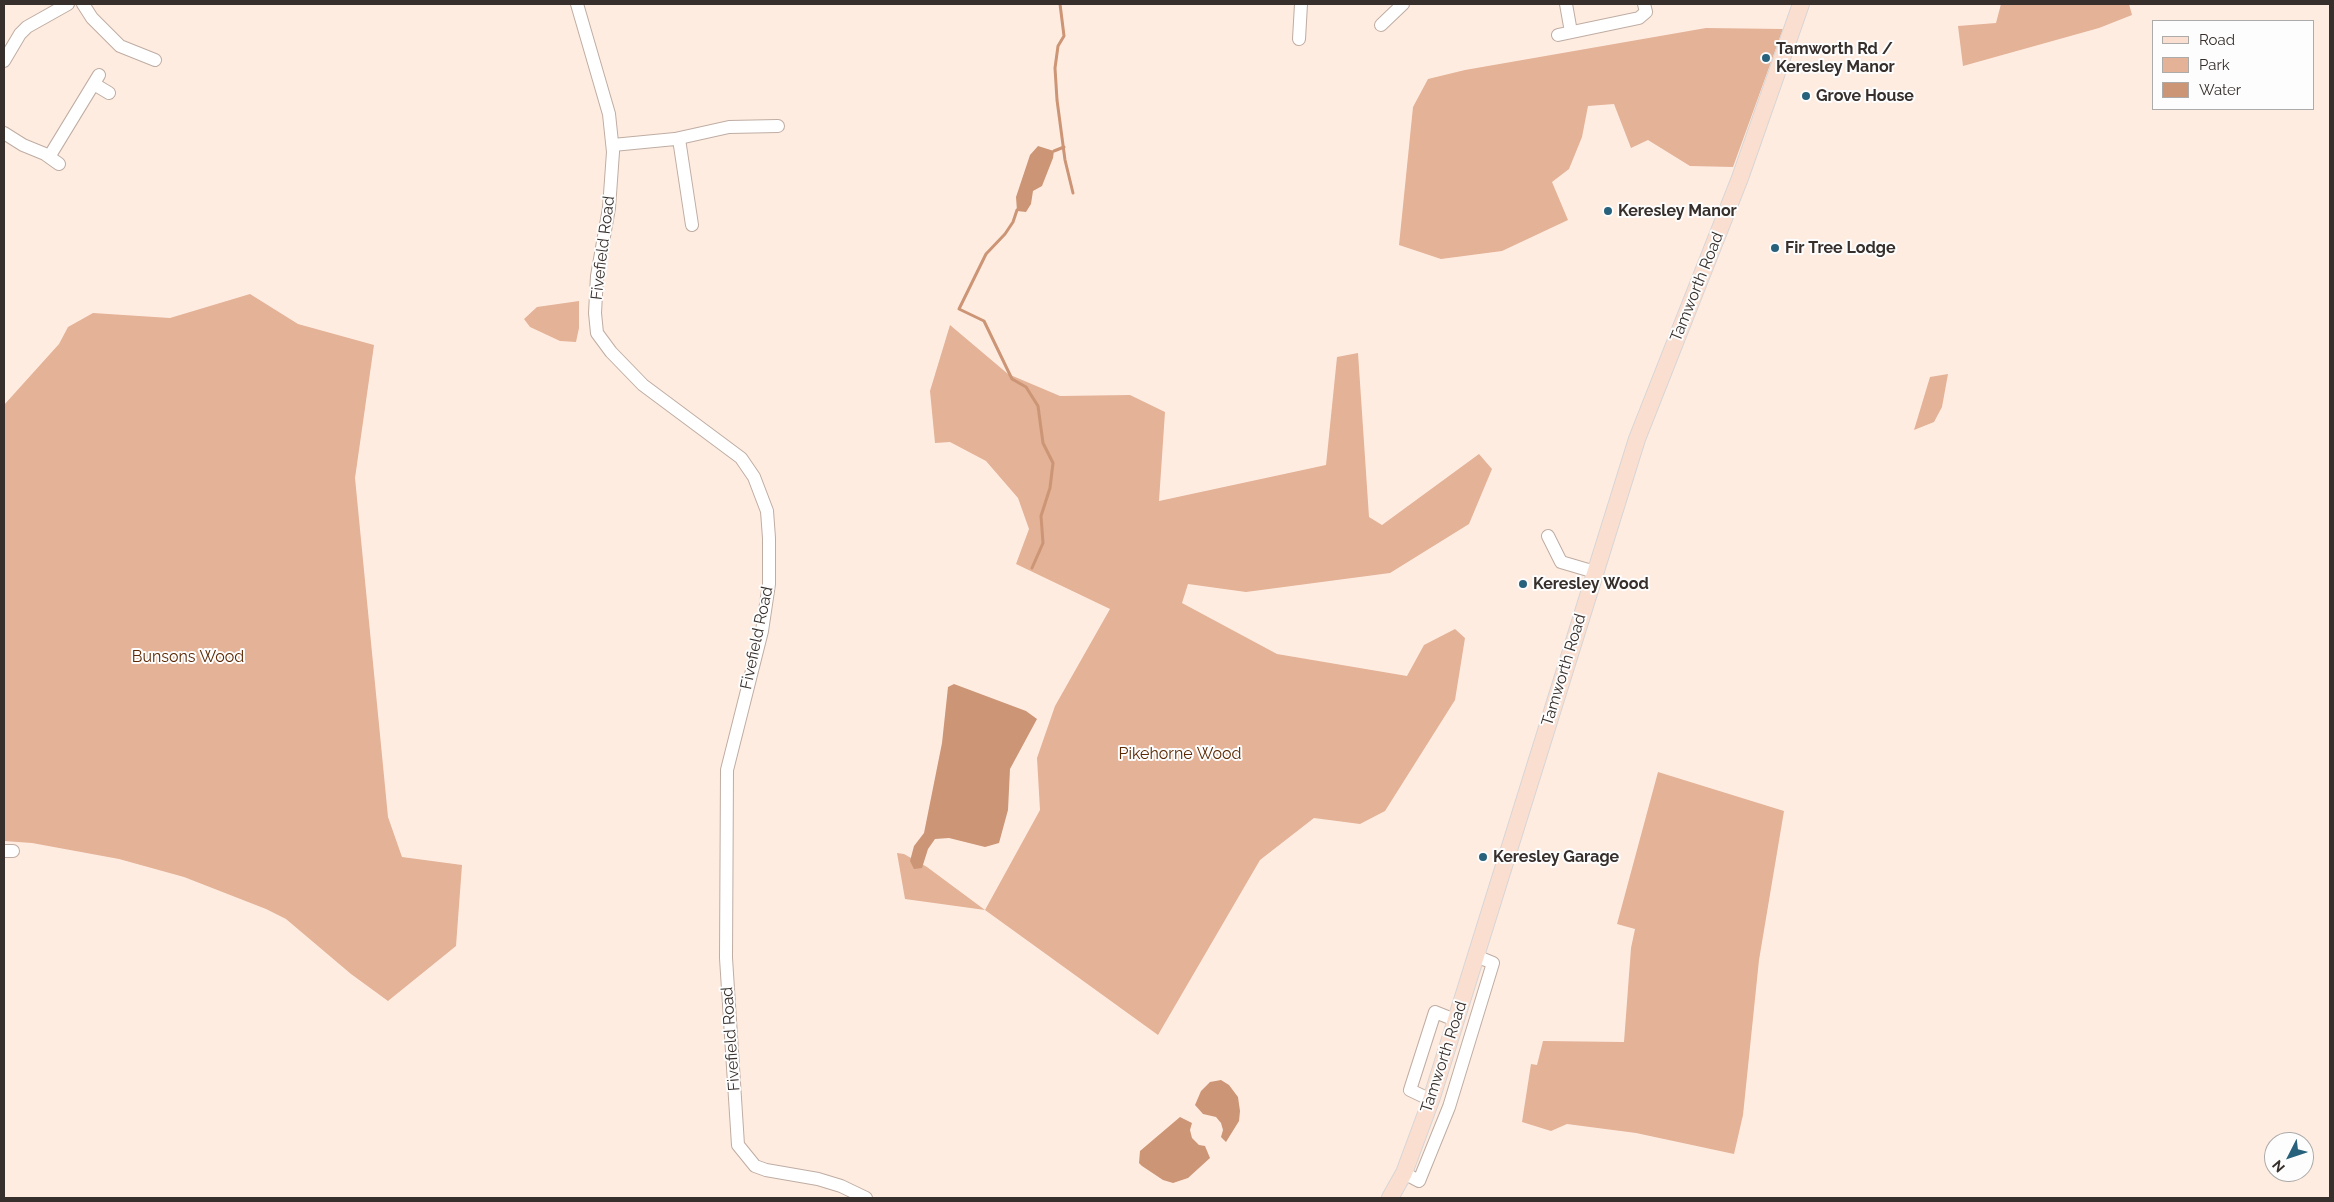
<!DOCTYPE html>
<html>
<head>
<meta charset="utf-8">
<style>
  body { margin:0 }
  #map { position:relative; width:2334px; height:1202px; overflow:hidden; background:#ffece1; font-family:Raleway,sans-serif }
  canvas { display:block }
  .frame { position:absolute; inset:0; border:5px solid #362f2b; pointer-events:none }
  .legend { position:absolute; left:2152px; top:20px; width:162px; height:90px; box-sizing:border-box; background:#fdfdfd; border:1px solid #adaba9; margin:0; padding:6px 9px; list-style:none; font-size:15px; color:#362f2b }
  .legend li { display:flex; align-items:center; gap:10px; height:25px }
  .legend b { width:25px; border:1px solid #adaba9 }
  .north { position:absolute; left:2264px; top:1132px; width:50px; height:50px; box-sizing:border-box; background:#fdfdfd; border:1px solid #adaba9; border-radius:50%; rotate:229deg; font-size:14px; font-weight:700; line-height:20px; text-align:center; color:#362f2b }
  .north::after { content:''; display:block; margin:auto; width:18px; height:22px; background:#28617b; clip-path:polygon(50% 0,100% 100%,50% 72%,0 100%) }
</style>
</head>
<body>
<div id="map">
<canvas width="2334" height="1202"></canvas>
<div class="frame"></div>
<ul class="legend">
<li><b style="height:6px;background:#fadfd1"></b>Road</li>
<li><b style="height:14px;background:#e3b297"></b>Park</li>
<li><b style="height:14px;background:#cc9576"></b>Water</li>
</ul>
<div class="north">N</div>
</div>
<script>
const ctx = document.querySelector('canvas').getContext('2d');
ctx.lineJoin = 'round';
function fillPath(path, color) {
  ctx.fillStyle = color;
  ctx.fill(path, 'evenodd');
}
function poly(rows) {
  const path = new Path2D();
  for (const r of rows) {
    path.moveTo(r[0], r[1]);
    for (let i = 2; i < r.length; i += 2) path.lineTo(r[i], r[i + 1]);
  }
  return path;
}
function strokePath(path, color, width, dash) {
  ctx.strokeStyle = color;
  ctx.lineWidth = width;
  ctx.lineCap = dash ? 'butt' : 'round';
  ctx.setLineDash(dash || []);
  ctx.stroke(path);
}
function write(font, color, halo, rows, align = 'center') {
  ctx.font = font + ' Raleway,sans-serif';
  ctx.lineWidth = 4;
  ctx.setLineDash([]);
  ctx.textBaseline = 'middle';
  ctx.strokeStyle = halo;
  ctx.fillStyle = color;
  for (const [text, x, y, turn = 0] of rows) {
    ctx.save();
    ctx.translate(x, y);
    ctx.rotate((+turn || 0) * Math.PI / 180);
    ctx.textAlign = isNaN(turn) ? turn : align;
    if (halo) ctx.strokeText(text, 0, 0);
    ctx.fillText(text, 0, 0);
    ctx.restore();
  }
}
fillPath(poly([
  [2001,4,2129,4,2132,15,2099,28,1963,66,1958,26,1996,23],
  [1706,28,1783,29,1733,167,1690,166,1648,140,1631,148,1614,104,1588,106,1582,137,1569,169,1552,182,1568,220,1502,251,1441,259,1399,245,1413,107,1428,79,1465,70],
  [250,294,298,324,374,345,355,478,388,817,402,857,462,865,456,946,388,1001,351,974,286,919,266,909,184,877,119,859,32,843,4,841,4,405,59,344,68,327,93,313,170,318],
  [579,301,579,328,576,342,560,341,530,327,524,319,537,307],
  [950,325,1008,374,1060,396,1130,395,1165,412,1159,501,1326,465,1337,357,1358,353,1369,517,1382,525,1479,454,1492,469,1469,524,1390,573,1246,592,1188,584,1182,603,1277,654,1407,676,1424,645,1455,629,1465,638,1455,700,1385,811,1360,824,1314,818,1260,860,1158,1035,985,910,905,899,897,853,904,854,927,867,985,910,1040,810,1037,758,1055,706,1110,609,1016,564,1029,529,1018,498,986,461,950,442,935,443,930,391],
  [1948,374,1942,407,1934,422,1914,430,1930,377],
  [1658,772,1784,811,1759,960,1743,1115,1734,1154,1636,1133,1567,1124,1551,1131,1522,1122,1531,1064,1537,1065,1543,1041,1624,1042,1631,948,1635,929,1617,924]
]), '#e3b297');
fillPath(poly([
  [1038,146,1054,151,1053,158,1042,186,1033,191,1031,204,1026,212,1017,211,1016,197,1030,155],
  [954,684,1026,711,1037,719,1010,769,1008,810,999,843,985,847,949,838,935,839,928,849,922,868,914,869,910,861,914,846,924,833,942,743,948,687],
  [1221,1080,1229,1085,1238,1097,1240,1111,1239,1121,1226,1142,1221,1137,1223,1130,1221,1123,1216,1117,1203,1114,1195,1105,1201,1091,1210,1082],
  [1180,1117,1192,1123,1190,1130,1192,1138,1199,1145,1205,1146,1210,1158,1188,1178,1173,1183,1163,1180,1142,1166,1139,1163,1140,1151]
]), '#cc9576');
strokePath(poly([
  [1060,4,1064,36,1058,46,1055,68,1057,100,1065,160,1073,193],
  [1054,151,1064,147],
  [1017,210,1013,222,1005,234,986,254,959,309,984,321,1012,379,1026,387,1038,406,1043,443,1053,463,1050,488,1041,516,1043,543,1032,568]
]), '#cc9576', 3);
const minor = poly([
  [83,4,92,18,120,46,155,60],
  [577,4,609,114,613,152,609,208,597,276,595,313,597,333,611,352,643,385,741,458,754,477,767,511,769,538,769,584,762,631,727,770,726,958,738,1145,755,1166,766,1170,818,1179,841,1186,866,1198],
  [1566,4,1571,32],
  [1381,25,1403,4],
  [1558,35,1639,18,1646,12,1644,4],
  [1299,39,1301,4],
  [4,61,20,34,27,27,68,4],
  [94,84,109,93],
  [4,133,23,145,45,154,59,164],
  [679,139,692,225],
  [613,145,675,139,729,127,778,126],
  [49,157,99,75],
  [1548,536,1561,562,1595,572],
  [4,851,13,851],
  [1431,1100,1410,1090,1435,1012,1455,1020],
  [1404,1173,1419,1181,1449,1107,1493,963,1476,956]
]);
const major = poly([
  [1390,1198,1404,1173,1431,1100,1637,439,1740,178,1801,4]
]);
strokePath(minor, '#bfada3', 14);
strokePath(major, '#d7d5d5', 18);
strokePath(minor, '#fff', 12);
strokePath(major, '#fadfd1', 16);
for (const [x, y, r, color] of [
  [1766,58,5,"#28617b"],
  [1806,96,5,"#28617b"],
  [1608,211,5,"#28617b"],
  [1775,248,5,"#28617b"],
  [1523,584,5,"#28617b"],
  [1483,857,5,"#28617b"]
]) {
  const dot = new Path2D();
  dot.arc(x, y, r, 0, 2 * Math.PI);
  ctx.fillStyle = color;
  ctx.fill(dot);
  strokePath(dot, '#fdfdfd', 2);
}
write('bold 16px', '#362f2b', '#fdfdfd', [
  ["Tamworth Rd /",1776,49],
  ["Keresley Manor",1776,67],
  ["Grove House",1816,96],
  ["Keresley Manor",1618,211],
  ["Fir Tree Lodge",1785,248],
  ["Keresley Wood",1533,584],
  ["Keresley Garage",1493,857]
], 'left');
write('16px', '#362f2b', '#fdfdfd', [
  ["Fivefield Road",603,248,-83],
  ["Tamworth Road",1697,287,-68],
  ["Fivefield Road",757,638,-78],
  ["Tamworth Road",1564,670,-73],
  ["Fivefield Road",731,1039,-94],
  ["Tamworth Road",1444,1057,-72]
]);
write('16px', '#5c2904', '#fdfdfd', [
  ["Bunsons Wood",188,657],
  ["Pikehorne Wood",1180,754]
]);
</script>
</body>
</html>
